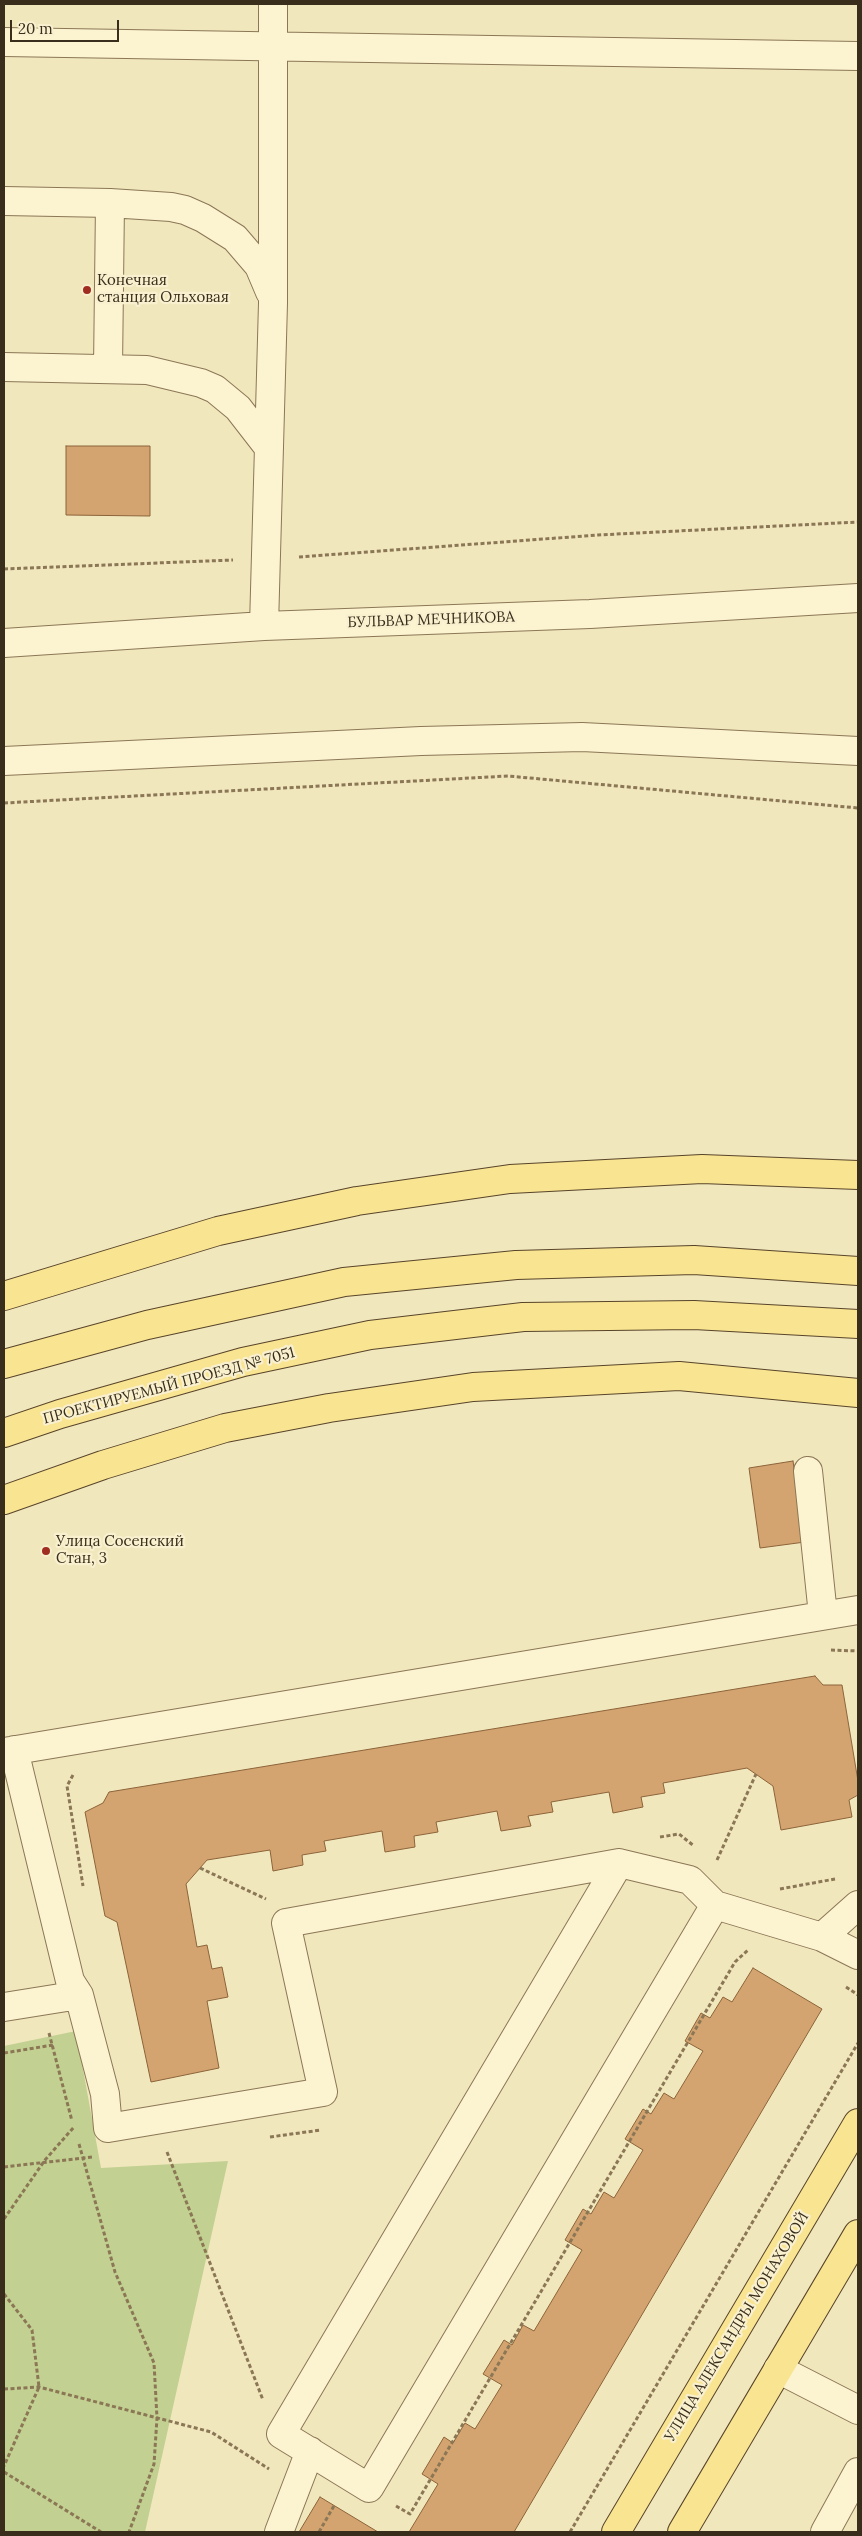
<!DOCTYPE html>
<html>
<head>
<meta charset="utf-8">
<style>
  body { margin:0 }
  #map { position:relative; width:862px; height:2536px; overflow:hidden; background:#f1e7bd; font-family:Lora,serif }
  canvas { display:block }
  .frame { position:absolute; inset:0; border:5px solid #392d1b; pointer-events:none }
  .scale { position:absolute; left:10px; top:20px; width:109px; height:22px; box-sizing:border-box; border:2px solid #392d1b; border-top:0; padding-left:6px; font-size:15px; line-height:18px; white-space:nowrap; color:#392d1b; -webkit-text-stroke:4px #f8f0ce; paint-order:stroke }
</style>
</head>
<body>
<div id="map">
<canvas width="862" height="2536"></canvas>
<div class="frame"></div>
<div class="scale">20 m</div>
</div>
<script>
const ctx = document.querySelector('canvas').getContext('2d');
ctx.lineJoin = 'round';
function fillPath(path, color) {
  ctx.fillStyle = color;
  ctx.fill(path, 'evenodd');
}
function poly(rows) {
  const path = new Path2D();
  for (const r of rows) {
    path.moveTo(r[0], r[1]);
    for (let i = 2; i < r.length; i += 2) path.lineTo(r[i], r[i + 1]);
  }
  return path;
}
function strokePath(path, color, width, dash) {
  ctx.strokeStyle = color;
  ctx.lineWidth = width;
  ctx.lineCap = dash ? 'butt' : 'round';
  ctx.setLineDash(dash || []);
  ctx.stroke(path);
}
function write(font, color, halo, rows, align = 'center') {
  ctx.font = font + ' Lora,serif';
  ctx.lineWidth = 4.5;
  ctx.setLineDash([]);
  ctx.textBaseline = 'middle';
  ctx.strokeStyle = halo;
  ctx.fillStyle = color;
  for (const [text, x, y, turn = 0] of rows) {
    ctx.save();
    ctx.translate(x, y);
    ctx.rotate((+turn || 0) * Math.PI / 180);
    ctx.textAlign = isNaN(turn) ? turn : align;
    if (halo) ctx.strokeText(text, 0, 0);
    ctx.fillText(text, 0, 0);
    ctx.restore();
  }
}
fillPath(poly([
  [76,2031,101,2168,228,2161,145,2532,4,2532,4,2046]
]), '#c2d091');
const building = poly([
  [66,446,150,446,150,516,66,515,66,446],
  [793,1461,805,1542,760,1548,749,1468,793,1461],
  [815,1676,823,1685,842,1685,858,1781,858,1795,849,1800,852,1817,781,1830,773,1786,747,1768,663,1783,665,1793,641,1797,643,1807,613,1813,609,1792,551,1802,553,1812,528,1816,531,1826,501,1831,497,1811,436,1822,438,1832,414,1836,415,1847,385,1852,382,1831,324,1841,326,1851,302,1855,303,1865,273,1871,270,1850,207,1860,186,1884,197,1947,207,1945,212,1969,222,1967,228,1997,207,2001,219,2068,151,2082,117,1922,105,1916,85,1812,103,1803,109,1792,815,1676],
  [753,1968,822,2009,514,2532,409,2532,438,2484,422,2474,444,2437,453,2443,465,2423,475,2429,502,2385,483,2374,504,2340,512,2345,523,2325,534,2331,582,2250,565,2240,583,2209,591,2214,604,2192,614,2198,643,2150,625,2139,643,2109,651,2114,664,2093,674,2099,703,2051,685,2041,701,2013,710,2018,723,1997,732,2002,753,1968],
  [320,2497,378,2532,299,2532,320,2497]
]);
fillPath(building, '#d3a470');
strokePath(building, '#8c6339', 1);
const minor = poly([
  [4,42,858,56],
  [4,201,110,203,171,207,185,210,203,218,235,238,259,266,270,292],
  [4,367,147,370,201,383,215,389,238,408,269,448],
  [108,368,110,203],
  [264,626,273,303,273,4],
  [4,643,264,626,590,614,858,598],
  [4,761,421,741,582,737,858,751],
  [808,1471,823,1615],
  [14,1750,70,1981,79,1995],
  [4,1752,858,1610],
  [619,1863,281,2434,369,2488,715,1905],
  [822,1937,858,1905],
  [4,2007,79,1995,105,2094,108,2128,323,2092,286,1923,619,1863,690,1880,715,1905,822,1937,858,1955],
  [778,2369,858,2410],
  [279,2532,310,2451],
  [825,2532,858,2472]
]);
const major = poly([
  [4,1296,218,1231,357,1201,510,1179,702,1169,858,1175],
  [4,1364,147,1325,344,1282,516,1265,694,1260,858,1271],
  [4,1433,60,1414,243,1362,370,1335,523,1317,694,1315,858,1324],
  [4,1500,103,1465,225,1428,329,1408,473,1387,679,1376,858,1393],
  [616,2532,858,2123],
  [682,2532,858,2234]
]);
strokePath(minor, '#8b7755', 30);
strokePath(major, '#58442a', 30);
strokePath(poly([
  [299,557,598,535,858,522],
  [4,569,233,560],
  [4,803,508,776,858,808],
  [831,1650,858,1651],
  [73,1775,67,1786,83,1886],
  [660,1837,679,1834,694,1846],
  [717,1860,756,1774],
  [200,1868,266,1899],
  [780,1889,835,1879],
  [846,1987,858,1995],
  [49,2033,72,2121],
  [4,2053,53,2045],
  [270,2137,321,2130],
  [79,2144,115,2272,154,2363,157,2418,154,2464,129,2532],
  [167,2152,263,2400],
  [4,2167,92,2157],
  [4,2219,45,2160,74,2127],
  [4,2294,32,2330,39,2387,4,2466],
  [4,2389,39,2387,211,2432,269,2469],
  [4,2472,101,2532],
  [396,2506,410,2514,735,1962,748,1950],
  [319,2532,335,2504],
  [570,2532,858,2043]
]), '#8b7755', 3, [4, 2.5]);
strokePath(minor, '#fcf3d1', 28);
strokePath(major, '#f9e491', 28);
for (const [x, y, r, color] of [
  [87,290,5,"#9f2d20"],
  [46,1551,5,"#9f2d20"]
]) {
  const dot = new Path2D();
  dot.arc(x, y, r, 0, 2 * Math.PI);
  ctx.fillStyle = color;
  ctx.fill(dot);
  strokePath(dot, '#f8f0ce', 2);
}
write('15px', '#392d1b', '#f8f0ce', [
  ["Конечная",97,281],
  ["станция Ольховая",97,298],
  ["Улица Сосенский",56,1542],
  ["Стан, 3",56,1559]
], 'left');
write('15px', '#392d1b', '#f8f0ce', [
  ["БУЛЬВАР МЕЧНИКОВА",431,620,-2],
  ["ПРОЕКТИРУЕМЫЙ ПРОЕЗД № 7051",169,1386,-15],
  ["УЛИЦА АЛЕКСАНДРЫ МОНАХОВОЙ",737,2327,-59]
]);
</script>
</body>
</html>
